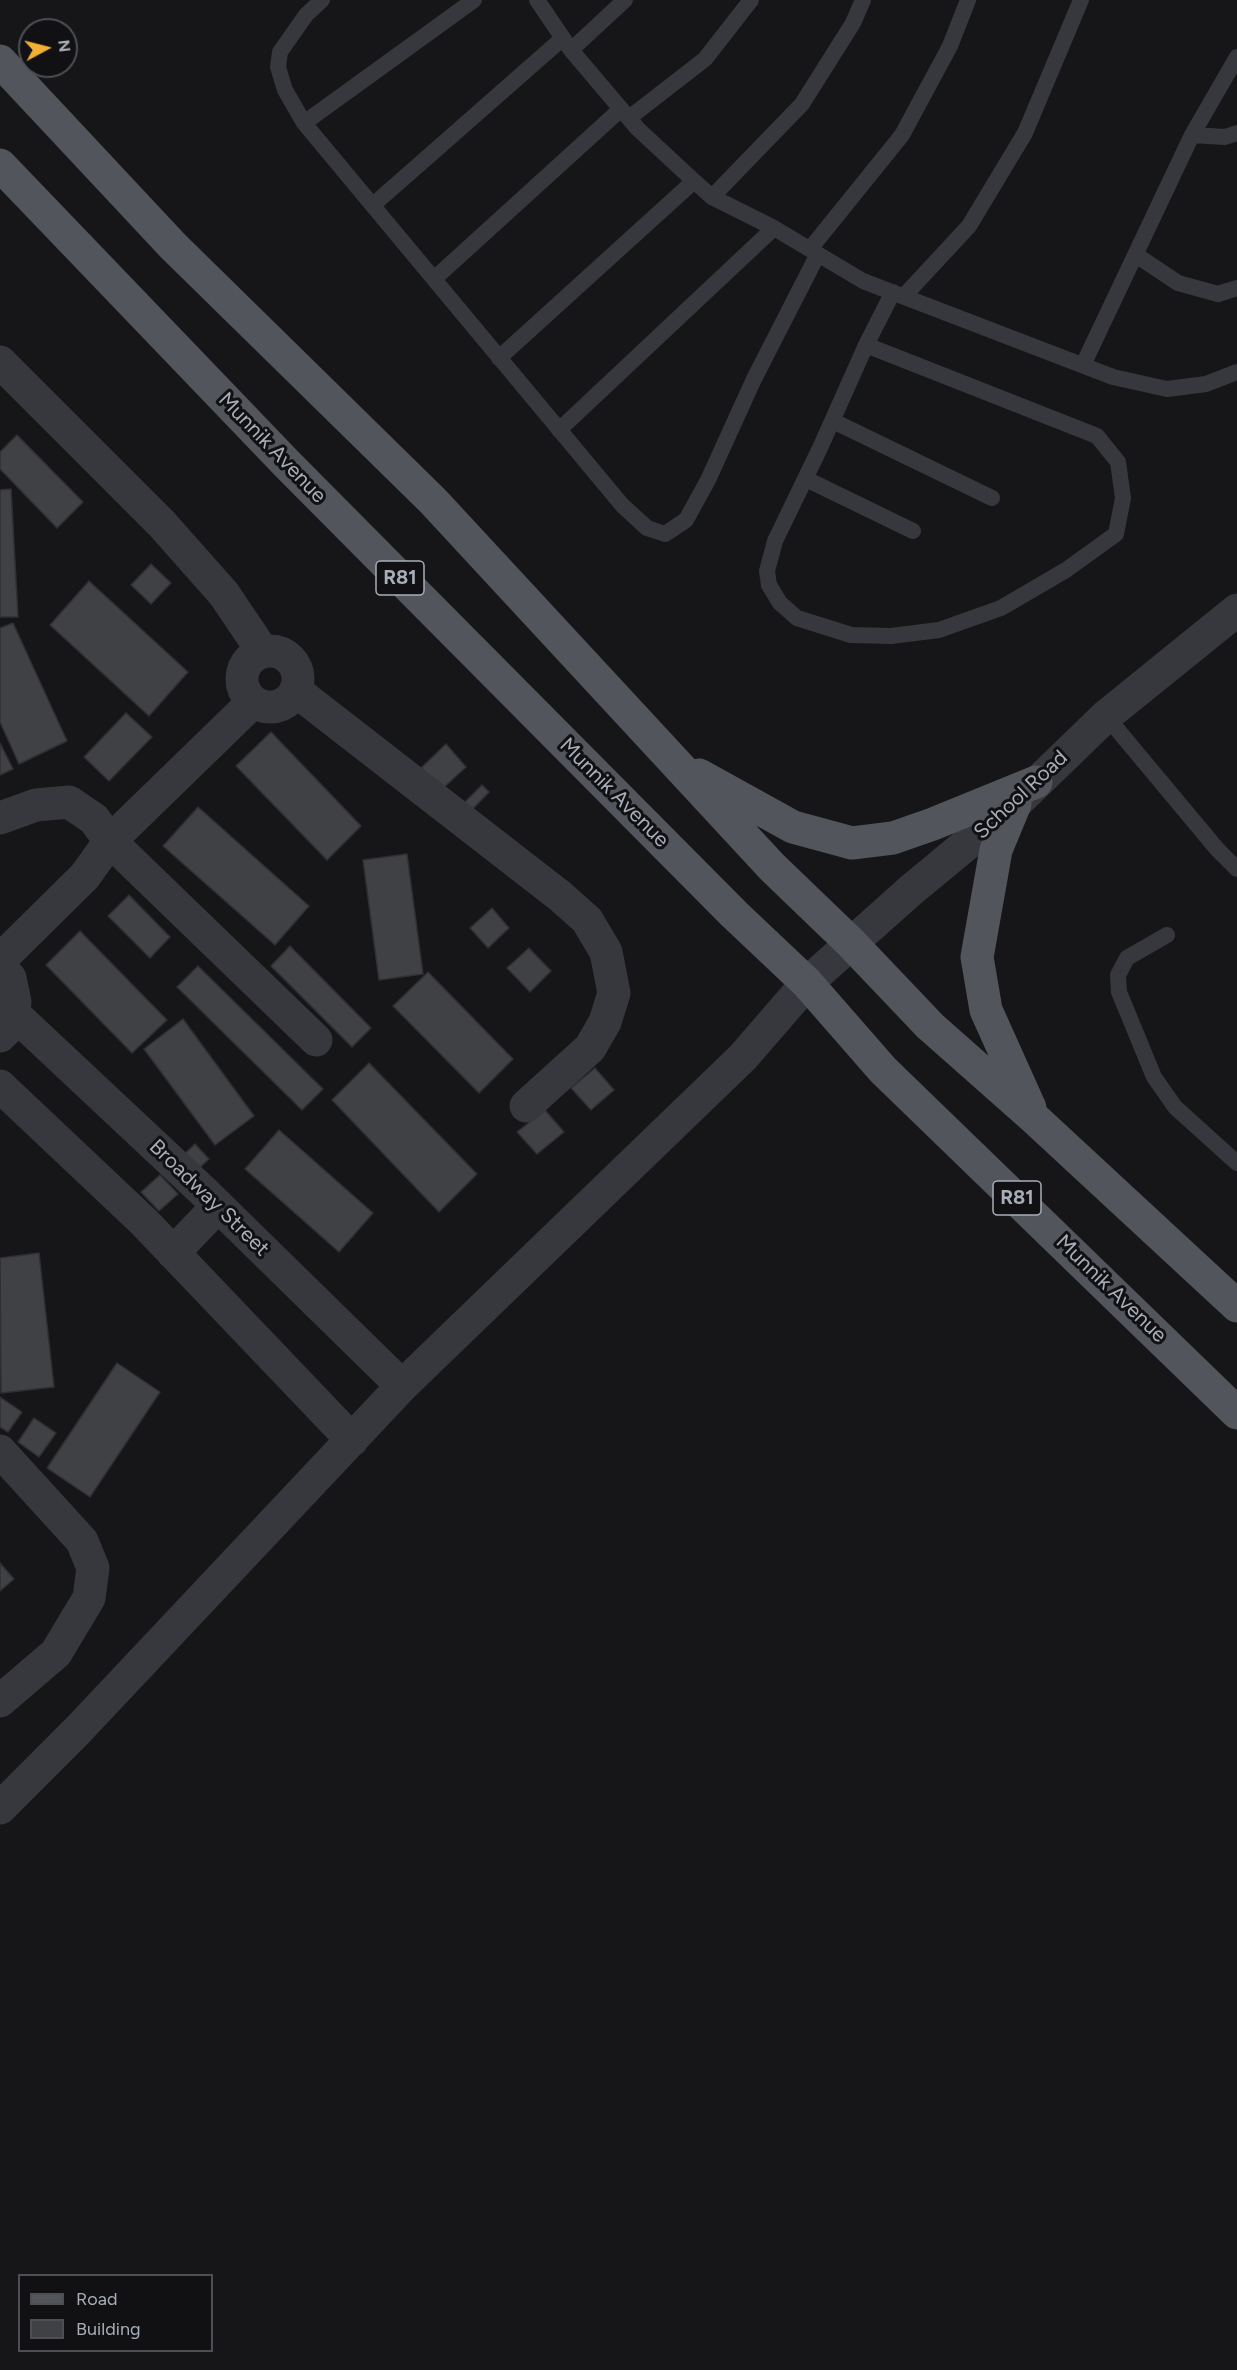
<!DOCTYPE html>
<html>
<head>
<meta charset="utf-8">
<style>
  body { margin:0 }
  #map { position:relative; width:1237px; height:2370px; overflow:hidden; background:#161618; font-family:Figtree,sans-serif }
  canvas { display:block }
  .legend { position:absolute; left:18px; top:2274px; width:195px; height:78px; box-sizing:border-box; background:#111113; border:2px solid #4d4f55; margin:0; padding:8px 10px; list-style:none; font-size:18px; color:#a8adb8 }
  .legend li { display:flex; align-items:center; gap:12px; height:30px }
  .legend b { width:30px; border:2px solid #4d4f55 }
  .north { position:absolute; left:18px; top:18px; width:60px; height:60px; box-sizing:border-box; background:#111113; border:2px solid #4d4f55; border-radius:50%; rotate:83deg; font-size:16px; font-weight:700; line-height:24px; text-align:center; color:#a8adb8 }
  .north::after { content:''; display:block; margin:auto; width:21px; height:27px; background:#f2b134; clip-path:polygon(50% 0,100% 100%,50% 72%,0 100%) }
</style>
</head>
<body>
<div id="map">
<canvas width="1237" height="2370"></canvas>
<ul class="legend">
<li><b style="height:8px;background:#53555c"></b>Road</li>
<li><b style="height:16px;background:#404145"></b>Building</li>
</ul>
<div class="north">N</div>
</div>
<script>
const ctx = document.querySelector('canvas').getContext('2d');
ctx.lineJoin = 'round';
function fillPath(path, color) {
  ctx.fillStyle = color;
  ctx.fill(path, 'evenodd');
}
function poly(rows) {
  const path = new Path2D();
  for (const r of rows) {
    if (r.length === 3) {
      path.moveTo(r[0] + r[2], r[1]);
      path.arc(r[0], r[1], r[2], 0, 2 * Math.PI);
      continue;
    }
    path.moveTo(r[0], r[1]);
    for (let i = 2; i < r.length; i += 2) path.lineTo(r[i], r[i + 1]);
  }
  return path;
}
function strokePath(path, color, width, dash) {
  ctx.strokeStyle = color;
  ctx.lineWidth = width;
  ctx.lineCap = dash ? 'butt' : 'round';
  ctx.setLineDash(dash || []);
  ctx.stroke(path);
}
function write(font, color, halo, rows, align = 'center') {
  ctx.font = font + ' Figtree,sans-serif';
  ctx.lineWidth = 6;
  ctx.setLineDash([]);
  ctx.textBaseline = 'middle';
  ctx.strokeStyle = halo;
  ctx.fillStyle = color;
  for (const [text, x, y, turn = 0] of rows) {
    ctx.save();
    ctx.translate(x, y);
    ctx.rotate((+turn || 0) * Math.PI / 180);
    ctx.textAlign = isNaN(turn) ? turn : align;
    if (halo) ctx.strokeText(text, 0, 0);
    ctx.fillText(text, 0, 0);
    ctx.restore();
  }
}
const building = poly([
  [17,435,83,502,57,528,0,469,0,452,17,435],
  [11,489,18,617,0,617,0,490,11,489],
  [151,564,171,583,151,604,131,585,151,564],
  [89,581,188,672,149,716,50,625,89,581],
  [13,623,67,741,19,764,0,722,0,628,13,623],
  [126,713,152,737,109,781,84,757,126,713],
  [271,732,361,826,327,860,236,766,271,732],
  [0,743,13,769,0,775,0,743],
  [446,744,466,767,441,790,421,768,446,744],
  [482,785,489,792,466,816,459,808,482,785],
  [198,807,309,906,275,945,163,846,198,807],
  [407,854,423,974,379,980,363,860,407,854],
  [129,895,170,937,150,958,108,916,129,895],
  [492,908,509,928,488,948,470,928,492,908],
  [80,931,167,1020,132,1053,46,965,80,931],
  [290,946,371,1028,352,1047,271,966,290,946],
  [529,948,551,971,530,992,507,968,529,948],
  [198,966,323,1089,302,1110,177,987,198,966],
  [428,972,513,1059,479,1093,393,1006,428,972],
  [183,1019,254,1116,215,1145,144,1049,183,1019],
  [369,1063,477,1174,439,1212,332,1100,369,1063],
  [595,1068,614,1090,591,1110,571,1088,595,1068],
  [545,1110,564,1132,537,1154,517,1132,545,1110],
  [279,1130,373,1213,339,1252,245,1169,279,1130],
  [195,1144,209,1159,195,1172,181,1157,195,1144],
  [160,1175,178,1194,159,1211,141,1192,160,1175],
  [39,1253,54,1387,1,1393,0,1258,39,1253],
  [117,1363,160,1392,90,1497,47,1468,117,1363],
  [0,1397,22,1412,8,1432,0,1427,0,1397],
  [34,1418,56,1433,39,1457,18,1442,34,1418],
  [0,1563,14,1579,0,1591,0,1563]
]);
fillPath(building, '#404145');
strokePath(building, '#303034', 1.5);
strokePath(poly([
  [322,0,306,15,280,52,278,67,285,90,304,123,622,505,647,528,665,534,686,520,708,480,754,379,818,254],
  [537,0,571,50,638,129,694,181,712,197,774,228,863,281,1113,377,1167,389,1206,384,1237,372],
  [571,50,625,0],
  [629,118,705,59,751,0],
  [304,123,474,0],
  [1192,135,1225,137,1237,133],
  [712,197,802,104,853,23,863,0],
  [373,205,563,38],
  [810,249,902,135,950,46,968,0],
  [1136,255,1178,283,1218,294,1237,288],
  [434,279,621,109],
  [904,296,969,226,1025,133,1081,0],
  [866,345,1097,436,1118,462,1123,498,1116,534,1066,570,1001,608,939,630,891,636,851,635,797,618,780,603,769,585,767,571,775,541,820,448,866,345,893,292],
  [499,358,694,181],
  [1083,365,1192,135,1237,57],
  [833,421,992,498],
  [559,430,774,228],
  [806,479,913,531],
  [1106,716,1217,849,1237,869],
  [1167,935,1127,958,1118,975,1119,992,1154,1077,1175,1107,1237,1163]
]), '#37383d', 16);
strokePath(poly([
  [0,362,162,524,224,594,263,652],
  [270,679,28],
  [296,691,560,896,587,920,606,952,614,993,605,1022,590,1048,526,1106],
  [0,818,36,805,69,802,94,819,110,841,316,1040],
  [0,960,85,876,110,841,253,702],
  [0,966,10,978,15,1002,13,1013,7,1029,0,1036],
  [13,1013,205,1193,402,1386],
  [0,1086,144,1222,352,1440],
  [173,1253,218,1206],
  [0,1451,82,1541,93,1568,89,1598,56,1653,0,1701],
  [0,1808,78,1730,402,1386,743,1057,807,983,910,891,1015,804,1106,716,1237,610]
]), '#37383d', 33);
strokePath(poly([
  [0,61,173,246,433,501,772,867,851,943,930,1026,1034,1118,1237,1306],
  [0,165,287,464,735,915,807,983,883,1070,1237,1413],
  [699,775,793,827,852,843,893,838,933,824,1036,782],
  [1015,804,996,850,977,957,986,1010,1030,1108]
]), '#53555c', 33);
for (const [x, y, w] of [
  [400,578,48],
  [1017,1198,48]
]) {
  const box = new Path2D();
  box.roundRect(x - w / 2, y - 17, w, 34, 4.5);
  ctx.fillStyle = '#111113';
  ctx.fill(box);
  strokePath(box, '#a8adb8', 1.5);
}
write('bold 20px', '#a8adb8', null, [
  ["R81",400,578],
  ["R81",1017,1198]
]);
write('21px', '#a8adb8', '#111113', [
  ["Munnik Avenue",272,448,46],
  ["Munnik Avenue",614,793,45],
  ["School Road",1021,795,-43],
  ["Broadway Street",209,1198,44],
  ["Munnik Avenue",1111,1289,44]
]);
</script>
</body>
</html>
